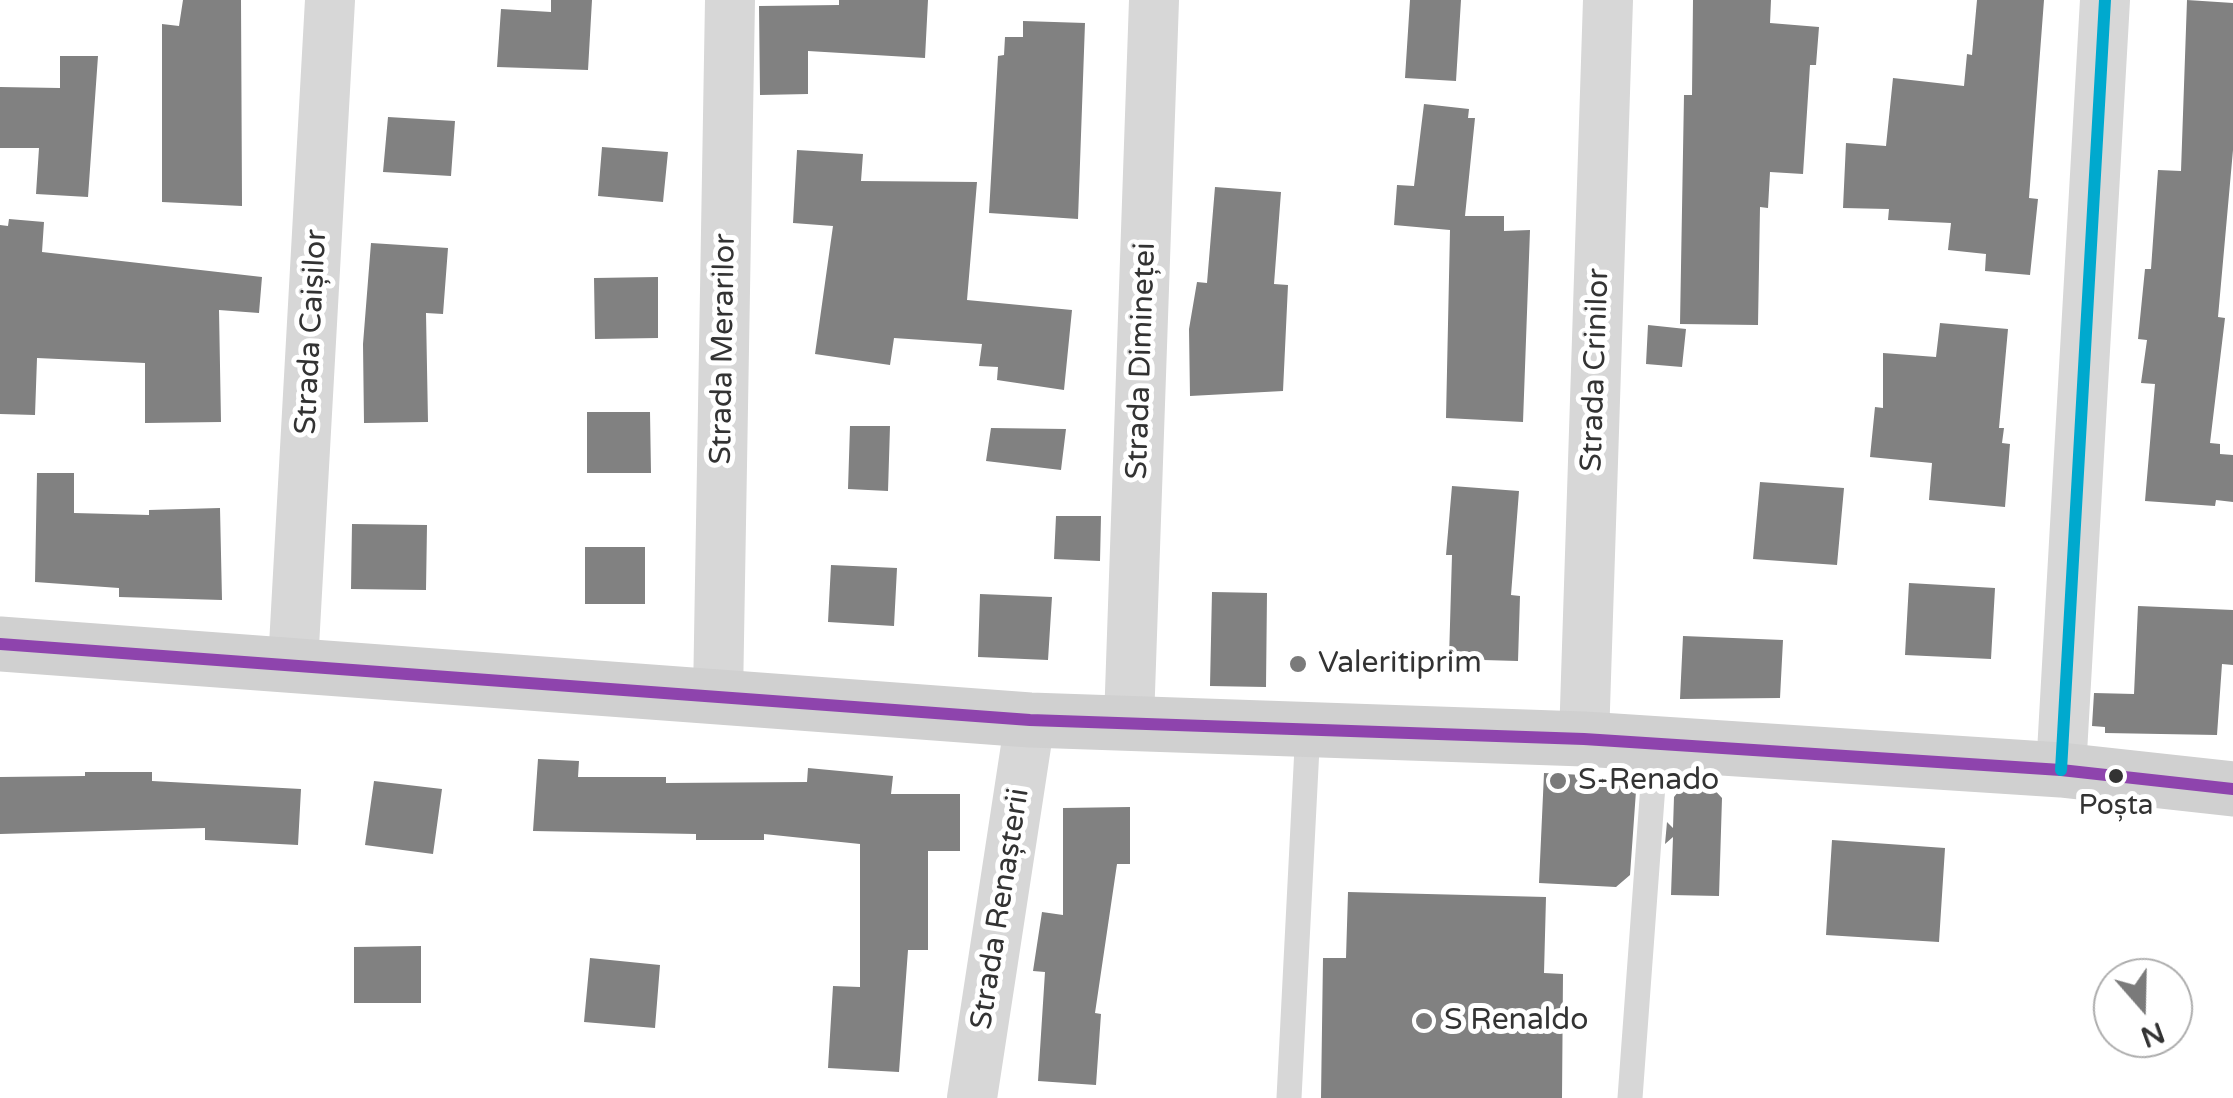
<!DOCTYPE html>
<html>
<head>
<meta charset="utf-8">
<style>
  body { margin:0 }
  #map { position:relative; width:2233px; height:1098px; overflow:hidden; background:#fff; font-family:"Varela Round",sans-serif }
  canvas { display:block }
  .north { position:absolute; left:2093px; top:958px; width:100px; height:100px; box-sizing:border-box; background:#fff; border:2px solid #adadad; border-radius:50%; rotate:160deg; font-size:28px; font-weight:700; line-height:40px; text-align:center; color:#333 }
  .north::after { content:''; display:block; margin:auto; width:35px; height:45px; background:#7a7a7a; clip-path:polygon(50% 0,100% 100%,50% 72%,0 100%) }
</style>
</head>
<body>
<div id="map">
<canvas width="2233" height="1098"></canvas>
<div class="north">N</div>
</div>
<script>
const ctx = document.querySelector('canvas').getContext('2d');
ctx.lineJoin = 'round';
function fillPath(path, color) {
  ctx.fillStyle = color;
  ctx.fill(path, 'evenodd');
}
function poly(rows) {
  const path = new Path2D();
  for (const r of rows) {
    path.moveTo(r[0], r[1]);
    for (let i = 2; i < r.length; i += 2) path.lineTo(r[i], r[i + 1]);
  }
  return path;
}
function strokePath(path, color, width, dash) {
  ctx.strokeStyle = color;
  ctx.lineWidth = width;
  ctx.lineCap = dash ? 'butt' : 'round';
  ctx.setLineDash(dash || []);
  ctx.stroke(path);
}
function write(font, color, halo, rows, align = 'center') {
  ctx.font = font + ' "Varela Round",sans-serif';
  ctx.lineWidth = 10;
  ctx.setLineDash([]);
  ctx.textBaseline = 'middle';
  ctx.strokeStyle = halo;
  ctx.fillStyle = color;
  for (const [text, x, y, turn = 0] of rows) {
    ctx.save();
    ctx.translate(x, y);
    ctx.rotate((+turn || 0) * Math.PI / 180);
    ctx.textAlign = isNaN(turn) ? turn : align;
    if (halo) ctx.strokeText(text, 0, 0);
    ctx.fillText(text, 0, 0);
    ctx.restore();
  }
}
fillPath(poly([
  [183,0,241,0,242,206,162,202,162,24,179,26],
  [551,0,592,0,588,70,497,67,501,9,551,12],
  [839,0,928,0,925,58,808,51,808,94,760,95,759,6,839,5],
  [1410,0,1461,0,1456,81,1405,78],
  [1693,0,1771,0,1770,23,1819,27,1816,65,1810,65,1803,174,1770,172,1768,208,1760,207,1758,325,1680,324,1684,95,1692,95],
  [1977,0,2044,0,2029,198,2038,199,2030,275,1985,271,1986,254,1948,250,1951,223,1888,220,1889,209,1843,208,1846,143,1886,146,1893,78,1964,86,1967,54,1972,55],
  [2187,0,2233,3,2233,150,2218,317,2225,318,2210,443,2220,444,2220,454,2233,455,2233,502,2216,500,2215,506,2145,501,2155,384,2141,383,2147,340,2138,339,2145,269,2151,269,2158,170,2181,171],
  [1023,21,1085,23,1078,219,989,213,998,56,1004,55,1005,37,1023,37],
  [60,56,98,56,88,197,36,194,39,148,0,148,0,87,60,88],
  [1424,104,1469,109,1468,118,1475,118,1465,216,1504,216,1504,231,1530,230,1523,422,1446,418,1450,230,1394,225,1397,185,1414,186],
  [388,117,455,121,451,176,383,172],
  [602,147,668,152,663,202,598,196],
  [797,150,863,154,861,181,977,182,967,300,1072,310,1064,390,997,380,998,367,979,366,982,344,894,338,890,365,815,354,833,226,793,223],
  [1215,187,1281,192,1274,284,1288,285,1283,391,1190,396,1189,329,1197,282,1207,283],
  [9,219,44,222,42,252,262,277,259,313,219,310,221,422,145,423,145,363,37,358,35,415,0,414,0,225,8,226],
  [371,243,448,248,443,314,426,313,428,422,364,423,363,344],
  [658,277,658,338,595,339,594,278],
  [1940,323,2008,329,1999,428,2004,428,2002,443,2010,444,2005,507,1929,500,1932,463,1870,457,1875,407,1883,408,1883,353,1936,357],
  [1648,325,1686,329,1682,367,1646,364],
  [587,412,650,412,651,473,587,473],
  [850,426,890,426,888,491,848,489],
  [991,428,1066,429,1061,470,986,461],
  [37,473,74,473,74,513,149,515,149,510,220,508,222,600,119,597,119,588,35,582],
  [1760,482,1844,488,1837,565,1753,559],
  [1452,486,1519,491,1511,595,1520,596,1518,661,1449,659,1452,555,1446,555],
  [1056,516,1101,516,1100,561,1054,559],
  [352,524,427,525,426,590,351,589],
  [585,547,645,547,645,604,585,604],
  [831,565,897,568,894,626,828,622],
  [1909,583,1995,588,1991,659,1905,655],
  [1212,592,1267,593,1266,687,1210,686],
  [980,594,1052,597,1048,660,978,657],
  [2138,606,2233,610,2233,665,2222,664,2217,735,2105,733,2105,727,2092,726,2094,693,2134,694],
  [1683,636,1783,640,1780,698,1680,699],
  [538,759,579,761,578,777,666,777,666,783,807,782,808,768,893,776,891,794,960,794,960,851,928,851,928,950,908,950,899,1072,828,1068,833,986,860,987,860,844,764,834,764,840,696,840,696,834,533,831],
  [85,772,152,772,152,781,301,789,298,845,205,840,205,828,0,834,0,777,85,776],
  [1544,773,1622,777,1636,791,1630,875,1616,887,1539,883],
  [374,781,442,789,433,854,365,845],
  [1686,782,1710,785,1722,798,1719,896,1671,895,1673,837,1665,844,1667,822,1673,828,1674,797],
  [1130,807,1130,864,1117,864,1095,1013,1101,1014,1096,1085,1038,1081,1045,972,1033,971,1042,912,1063,915,1063,808],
  [1832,840,1945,848,1939,942,1826,935],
  [1348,892,1546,897,1544,973,1563,974,1562,1098,1321,1098,1323,958,1346,958],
  [421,946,421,1003,354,1003,354,947],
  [590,958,660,965,655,1028,584,1022]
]), '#818181');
strokePath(poly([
  [1289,1098,1308,728],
  [1630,1098,1656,744]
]), '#d7d7d7', 25);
strokePath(poly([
  [293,664,330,0],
  [718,697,730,0],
  [1129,721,1154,0],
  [1584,739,1608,0],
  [2061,770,2105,0],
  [972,1098,1030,720]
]), '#d7d7d7', 50);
strokePath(poly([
  [0,644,1030,720,1584,739,2061,770,2233,789]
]), '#d0d0d0', 55);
strokePath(poly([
  [0,644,1030,720,1584,739,2061,770,2233,789]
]), '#8e44ad', 12);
strokePath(poly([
  [2061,770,2105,0]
]), '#00a9ce', 12);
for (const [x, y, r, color] of [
  [1298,664,10,"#7a7a7a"],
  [2116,776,9,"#333"],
  [1558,781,10,"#7a7a7a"],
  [1424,1021,10,"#7a7a7a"]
]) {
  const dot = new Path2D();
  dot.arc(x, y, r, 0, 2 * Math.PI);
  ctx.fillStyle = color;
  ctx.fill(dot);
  strokePath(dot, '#fff', 4);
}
write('28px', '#333', '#fff', [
  ["Poșta",2116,807]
]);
write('30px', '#333', '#fff', [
  ["Strada Caișilor",312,332,-87],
  ["Strada Merarilor",724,349,-89],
  ["Strada Dimineței",1142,361,-88],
  ["Strada Crinilor",1596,370,-88],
  ["Strada Renașterii",1001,909,-81]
]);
write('30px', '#333', '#fff', [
  ["Valeritiprim",1318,664],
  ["S-Renado",1578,781],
  ["S Renaldo",1444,1021]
], 'left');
</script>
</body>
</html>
